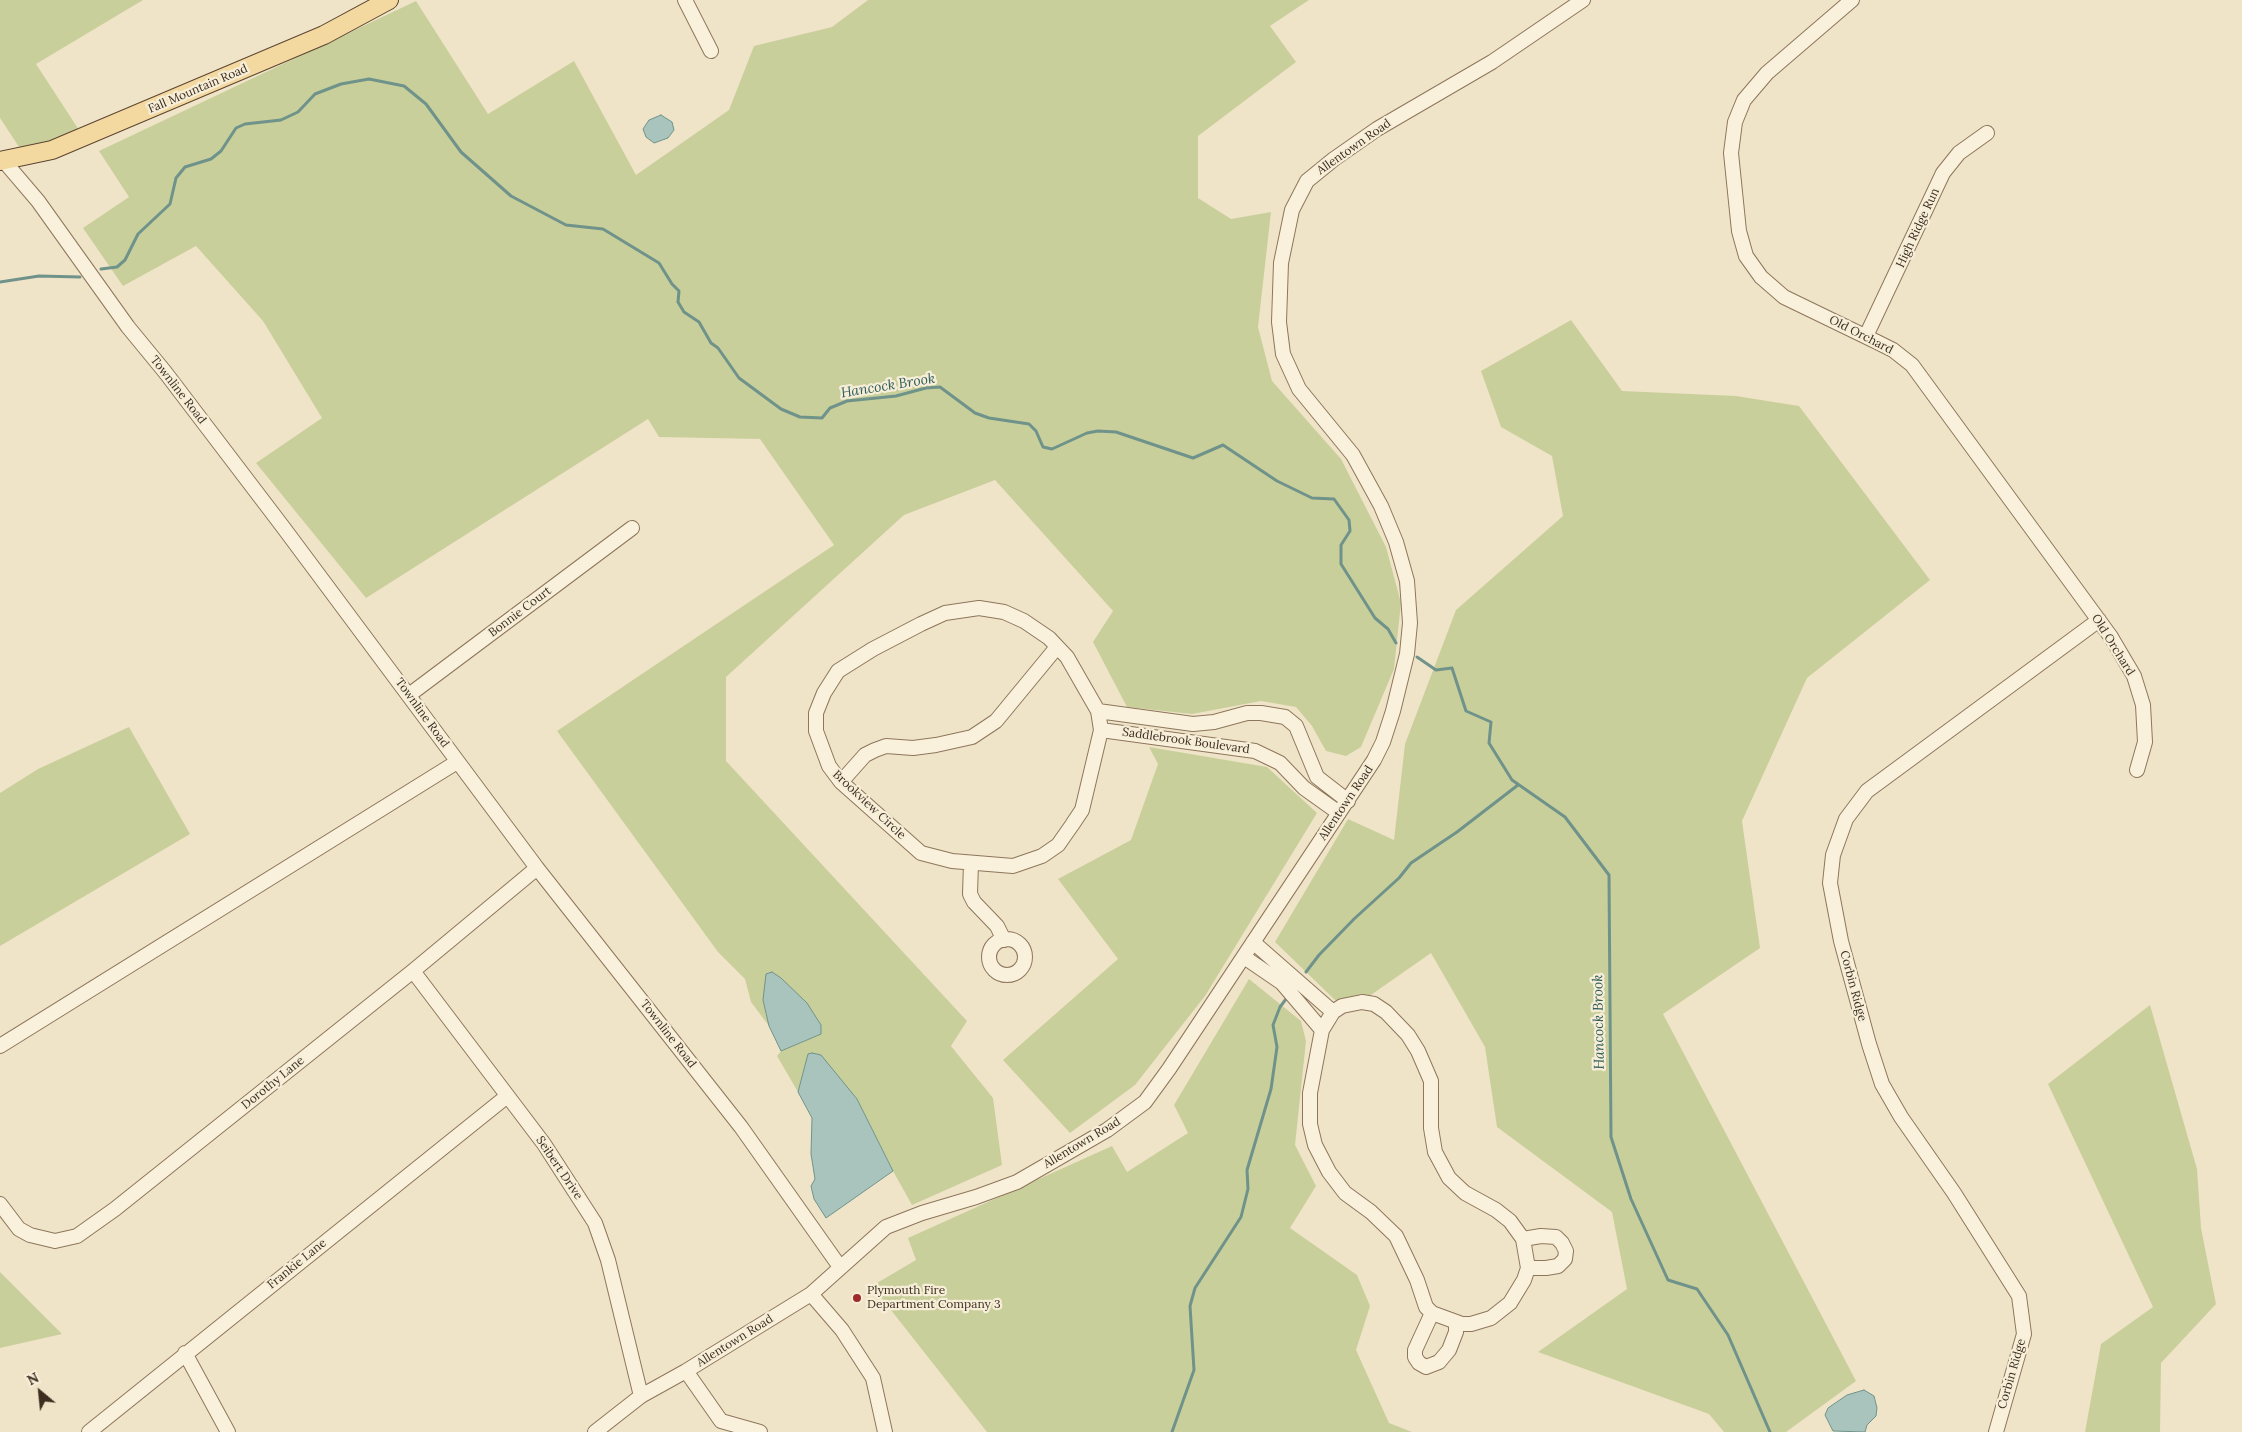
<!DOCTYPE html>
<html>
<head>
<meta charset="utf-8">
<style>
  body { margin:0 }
  #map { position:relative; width:2242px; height:1432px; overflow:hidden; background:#f0e4c8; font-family:Lora,serif }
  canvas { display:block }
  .north { position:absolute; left:15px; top:1367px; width:50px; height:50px; -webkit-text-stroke:4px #f7eed8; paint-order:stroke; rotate:332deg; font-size:14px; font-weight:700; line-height:20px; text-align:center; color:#3d2e20 }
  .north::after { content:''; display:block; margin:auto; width:18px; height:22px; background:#3d2e20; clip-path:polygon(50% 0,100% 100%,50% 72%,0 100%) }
</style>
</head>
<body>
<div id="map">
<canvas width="2242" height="1432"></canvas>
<div class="north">N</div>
</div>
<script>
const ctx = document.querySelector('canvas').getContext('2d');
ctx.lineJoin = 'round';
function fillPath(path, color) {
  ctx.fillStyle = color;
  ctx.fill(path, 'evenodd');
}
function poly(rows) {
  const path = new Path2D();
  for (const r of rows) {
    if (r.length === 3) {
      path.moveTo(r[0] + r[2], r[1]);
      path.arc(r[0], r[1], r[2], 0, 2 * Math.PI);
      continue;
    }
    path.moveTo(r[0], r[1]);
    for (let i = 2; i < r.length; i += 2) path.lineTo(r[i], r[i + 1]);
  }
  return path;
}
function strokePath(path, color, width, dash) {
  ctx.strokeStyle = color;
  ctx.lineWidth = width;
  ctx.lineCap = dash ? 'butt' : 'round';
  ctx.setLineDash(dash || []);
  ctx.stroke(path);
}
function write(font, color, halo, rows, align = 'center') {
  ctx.font = font + ' Lora,serif';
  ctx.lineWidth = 4.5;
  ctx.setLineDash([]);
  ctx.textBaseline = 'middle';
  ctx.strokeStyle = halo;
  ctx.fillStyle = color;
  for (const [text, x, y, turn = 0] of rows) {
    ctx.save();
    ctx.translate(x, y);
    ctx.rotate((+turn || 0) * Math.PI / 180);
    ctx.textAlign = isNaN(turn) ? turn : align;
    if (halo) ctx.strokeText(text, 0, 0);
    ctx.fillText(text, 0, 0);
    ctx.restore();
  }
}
fillPath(poly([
  [0,0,143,0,36,64,79,130,44,145,21,150,0,118],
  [868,0,1309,0,1270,26,1296,62,1198,136,1198,198,1231,219,1271,212,1258,327,1272,381,1341,459,1386,547,1401,603,1394,669,1361,747,1346,756,1326,751,1312,726,1296,707,1261,701,1192,714,1127,707,1093,642,1113,611,995,480,904,515,726,677,726,761,967,1021,951,1046,993,1098,1002,1165,912,1205,893,1171,857,1099,808,1055,798,1092,777,1056,781,1051,821,1034,763,1000,769,1026,751,1002,745,979,718,952,557,731,834,545,760,439,659,437,648,419,366,598,256,463,322,418,263,321,196,246,123,286,83,228,129,197,99,151,416,1,488,114,574,61,636,175,729,110,754,46,832,27],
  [1571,320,1622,391,1736,396,1799,406,1930,580,1807,678,1742,821,1760,948,1663,1014,1856,1381,1786,1432,1724,1432,1709,1414,1538,1352,1627,1289,1612,1212,1497,1127,1485,1047,1431,953,1368,997,1335,1000,1275,942,1348,819,1394,840,1405,744,1456,610,1563,516,1552,456,1501,427,1481,371],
  [129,727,190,834,0,946,0,793,38,769],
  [1149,747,1267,767,1317,813,1205,996,1135,1085,1070,1133,1003,1060,1118,959,1058,879,1131,840,1158,764],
  [1249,979,1301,1021,1306,1041,1295,1145,1316,1186,1290,1228,1357,1275,1370,1306,1356,1350,1389,1423,1412,1432,987,1432,872,1286,916,1260,908,1238,1112,1146,1127,1172,1188,1133,1174,1105],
  [2150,1005,2197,1169,2201,1228,2216,1304,2161,1363,2160,1432,2085,1432,2101,1344,2153,1307,2048,1084],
  [0,1272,62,1334,0,1348]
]), '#c9cf9b');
const water = poly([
  [661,115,672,122,674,130,668,138,654,143,646,137,643,129,649,120,661,115],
  [772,972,781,978,807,1003,821,1025,821,1034,781,1051,769,1026,763,1000,766,974,772,972],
  [812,1053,821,1055,857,1099,893,1171,826,1218,814,1199,811,1186,815,1179,811,1154,812,1118,798,1092,808,1054,812,1053],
  [1864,1390,1874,1396,1877,1408,1876,1416,1867,1425,1865,1432,1833,1431,1825,1415,1828,1408,1847,1395,1864,1390]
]);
fillPath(water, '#a9c4bc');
strokePath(water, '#6f938a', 1);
strokePath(poly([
  [101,269,117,267,125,260,138,234,170,204,176,178,185,167,211,159,221,151,236,128,245,124,281,120,298,112,315,94,341,84,369,79,404,86,426,104,461,152,511,196,566,225,603,229,659,263,672,284,679,291,678,302,684,312,699,322,711,343,718,348,739,378,781,409,800,417,822,418,830,408,847,401,896,396,926,388,940,387,975,413,989,418,1029,424,1036,431,1043,447,1052,449,1087,433,1098,431,1116,432,1193,458,1223,445,1277,481,1312,498,1334,499,1349,520,1350,531,1341,545,1341,564,1375,618,1388,629,1396,643],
  [0,282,39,276,80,277],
  [1417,657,1436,670,1452,668,1466,711,1491,722,1489,743,1512,780,1565,817,1609,875,1611,1137,1631,1199,1668,1280,1697,1289,1728,1335,1770,1432],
  [1306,972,1319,955,1354,919,1399,878,1411,863,1457,832,1518,785],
  [1172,1432,1194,1370,1190,1306,1195,1288,1241,1217,1248,1189,1247,1170,1271,1089,1277,1047,1273,1025,1280,1007,1286,999]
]), '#6f938a', 3);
const minor = poly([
  [685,0,711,51],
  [1852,0,1767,73,1744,100,1735,122,1731,153,1739,231,1746,256,1761,277,1784,297,1877,342,1893,350,1912,365,2111,637,2134,676,2143,705,2145,742,2137,770],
  [3,160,38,201,128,327,165,372,283,527,537,868,741,1127,840,1267],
  [1866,336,1943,173,1959,153,1987,133],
  [979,608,1004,612,1024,621,1049,638,1067,657,1098,711,1101,730,1082,810,1072,825,1058,845,1042,856,1013,866,952,861,921,853,841,782,829,766,816,731,816,713,824,693,838,671,873,649,921,624,945,613,979,608],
  [409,695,632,528],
  [1098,711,1193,724,1214,722,1247,713,1261,713,1285,717,1296,726,1317,777,1348,801],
  [1101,730,1255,751,1280,763,1304,788,1339,813],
  [841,782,865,755,875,750,886,746,913,748,936,745,972,737,996,721,1057,647],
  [971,863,970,894,974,902,997,926,1004,940],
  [1007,957,18],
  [1253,942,1333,1012],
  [1244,957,1282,983,1322,1030],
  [413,971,544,1144,595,1223,608,1260,641,1396],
  [1362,1002,1374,1004,1386,1012,1408,1035,1418,1051,1431,1081,1431,1128,1435,1152,1449,1178,1465,1193,1496,1210,1510,1221,1523,1239,1528,1268,1524,1280,1510,1303,1491,1318,1471,1324,1462,1324,1432,1313,1426,1307,1417,1280,1396,1236,1371,1212,1345,1193,1329,1172,1315,1145,1310,1124,1310,1093,1322,1030,1333,1012,1342,1006,1362,1002],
  [0,1046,457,762],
  [0,1204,19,1229,30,1235,55,1241,77,1236,115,1209,413,971,537,868],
  [1523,1239,1541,1236,1556,1237,1562,1243,1566,1251,1565,1259,1558,1266,1546,1268,1528,1268],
  [811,1294,842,1330,873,1378,885,1432],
  [1432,1313,1415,1350,1415,1357,1419,1363,1426,1367,1439,1362,1449,1350,1456,1332,1456,1323],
  [185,1353,228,1432],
  [686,1371,721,1421,760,1432],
  [89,1432,506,1097],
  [595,1432,641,1396,686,1371,811,1294,886,1227,922,1213,976,1197,1017,1182,1107,1130,1145,1102,1169,1069,1374,760,1383,742,1393,711,1407,654,1410,623,1407,581,1396,542,1381,506,1353,455,1299,389,1283,354,1279,322,1281,263,1292,210,1307,181,1334,159,1377,129,1492,62,1583,0],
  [1996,1432,2024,1334,2019,1296,1954,1193,1901,1117,1882,1084,1869,1044,1841,941,1830,883,1833,855,1846,819,1867,791,2099,620]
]);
const major = poly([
  [0,161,52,150,324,35,389,0]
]);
strokePath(minor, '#8d765c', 16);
strokePath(major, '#5b4430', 20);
strokePath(minor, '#faf1dc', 14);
strokePath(major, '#f3d9a0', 18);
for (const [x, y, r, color] of [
  [857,1298,5,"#9e2a2b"]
]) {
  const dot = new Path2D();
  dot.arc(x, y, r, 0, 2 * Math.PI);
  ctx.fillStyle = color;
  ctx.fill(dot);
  strokePath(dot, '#f7eed8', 2);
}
write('12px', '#3d2e20', '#f7eed8', [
  ["Fall Mountain Road",198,89,-23],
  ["Allentown Road",1354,147,-35],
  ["High Ridge Run",1918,228,-65],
  ["Old Orchard",1861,335,27],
  ["Townline Road",178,390,52],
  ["Bonnie Court",520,612,-37],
  ["Old Orchard",2113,645,58],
  ["Townline Road",422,713,54],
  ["Saddlebrook Boulevard",1186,741,8],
  ["Allentown Road",1346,803,-56],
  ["Brookview Circle",869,805,43],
  ["Corbin Ridge",1853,986,75],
  ["Townline Road",668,1034,52],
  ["Dorothy Lane",273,1083,-39],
  ["Allentown Road",1082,1143,-31],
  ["Seibert Drive",559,1168,56],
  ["Frankie Lane",297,1264,-39],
  ["Allentown Road",735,1341,-32],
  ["Corbin Ridge",2012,1374,-74]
]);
write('12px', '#3d2e20', '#f7eed8', [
  ["Plymouth Fire",867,1291],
  ["Department Company 3",867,1305]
], 'left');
write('italic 14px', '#2f5d5a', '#f7eed8', [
  ["Hancock Brook",888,386,-9],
  ["Hancock Brook",1599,1022,-91]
]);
</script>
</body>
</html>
